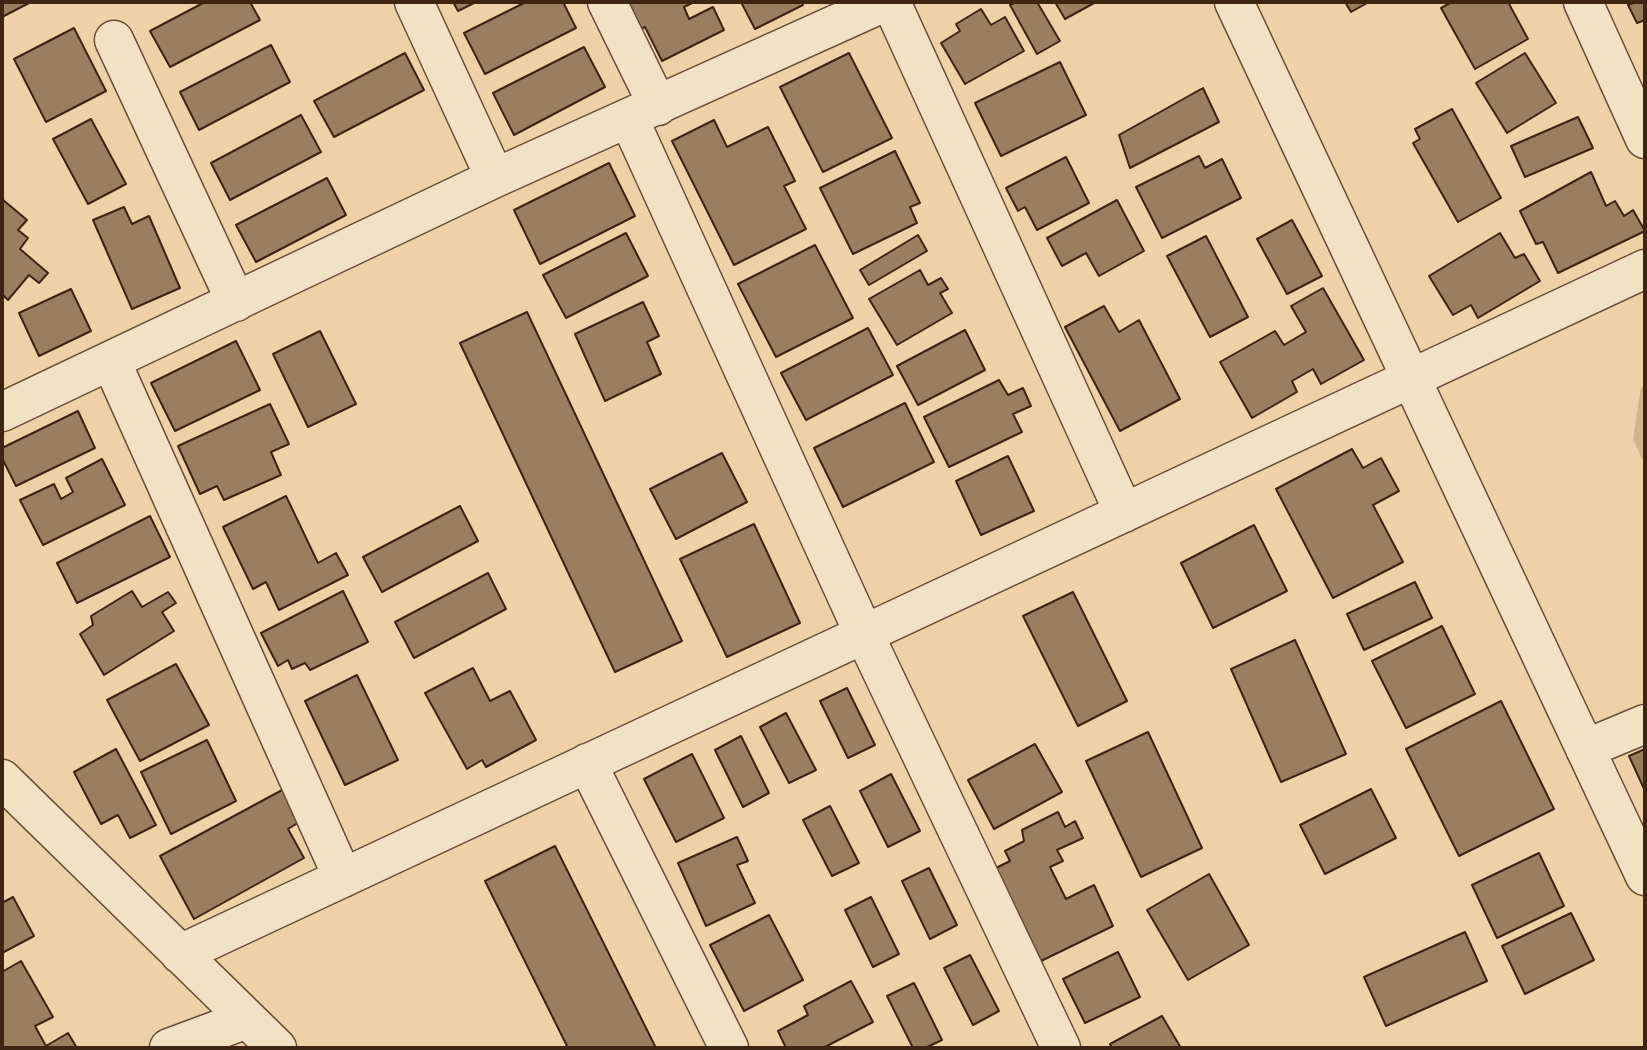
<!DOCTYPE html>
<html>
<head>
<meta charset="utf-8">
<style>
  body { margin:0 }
  #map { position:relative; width:1647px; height:1050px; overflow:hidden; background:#edd1a8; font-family:"Gentium Book Plus",serif }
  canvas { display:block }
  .frame { position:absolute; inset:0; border:4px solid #3d2413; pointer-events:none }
</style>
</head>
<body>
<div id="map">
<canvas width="1647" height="1050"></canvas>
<div class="frame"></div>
</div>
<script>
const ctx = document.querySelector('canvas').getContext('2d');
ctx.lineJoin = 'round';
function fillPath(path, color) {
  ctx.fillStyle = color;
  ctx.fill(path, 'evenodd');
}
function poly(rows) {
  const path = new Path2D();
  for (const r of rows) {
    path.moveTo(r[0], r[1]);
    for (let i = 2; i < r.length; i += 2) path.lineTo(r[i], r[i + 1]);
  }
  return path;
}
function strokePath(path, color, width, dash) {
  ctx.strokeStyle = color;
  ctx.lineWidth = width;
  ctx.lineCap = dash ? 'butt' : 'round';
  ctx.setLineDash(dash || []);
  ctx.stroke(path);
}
fillPath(poly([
  [1645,383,1645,465,1633,439,1641,388]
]), '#cfb48f');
const building = poly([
  [2,2,31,2,2,17,2,2],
  [205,2,250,2,260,20,170,67,150,31,205,2],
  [453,2,476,2,458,11,453,2],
  [526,2,563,2,576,28,485,74,464,33,526,2],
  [617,2,694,2,684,7,689,19,713,7,724,30,662,61,645,27,633,33,617,2],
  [741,2,801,2,803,5,755,29,741,2],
  [1016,2,1037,2,1060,41,1037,54,1010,5,1016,2],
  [1055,2,1096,2,1065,19,1055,2],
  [1345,2,1369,2,1351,12,1345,2],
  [1452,2,1508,2,1528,39,1475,69,1441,8,1452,2],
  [1636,2,1645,2,1645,20,1637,23,1628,5,1636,2],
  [981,9,991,25,1005,17,1024,51,965,84,941,43,960,31,956,24,981,9],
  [74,28,106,91,46,122,14,59,74,28],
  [271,45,290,82,199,130,180,92,271,45],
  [584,47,605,87,514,135,493,93,584,47],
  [405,53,424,90,334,137,314,101,405,53],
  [849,53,892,138,823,172,780,87,849,53],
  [1525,53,1556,103,1507,133,1476,83,1525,53],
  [1060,62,1086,115,1001,156,975,103,1060,62],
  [1203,88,1219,122,1130,168,1119,135,1203,88],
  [1452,109,1501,198,1458,222,1413,143,1420,139,1415,129,1452,109],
  [301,115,321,152,230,200,211,163,301,115],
  [1578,117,1593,148,1525,177,1511,146,1578,117],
  [91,119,126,184,88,204,53,139,91,119],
  [714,120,727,147,768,127,795,181,784,186,806,229,734,265,672,141,714,120],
  [895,151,920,203,910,207,917,223,853,254,820,188,895,151],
  [1199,156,1205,168,1222,159,1241,198,1162,238,1136,187,1199,156],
  [1066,157,1089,203,1037,230,1025,207,1018,211,1006,188,1066,157],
  [609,163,635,216,540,264,514,210,609,163],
  [1591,172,1606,206,1615,201,1624,216,1633,210,1645,231,1558,273,1543,242,1536,244,1520,211,1591,172],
  [327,178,346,215,256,262,236,225,327,178],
  [2,199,27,220,18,230,28,238,20,249,48,273,39,283,29,275,8,300,2,294,2,199],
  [1117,200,1144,251,1099,276,1086,253,1062,266,1047,238,1117,200],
  [124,207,132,224,149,216,180,288,132,309,93,220,124,207],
  [1292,220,1322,276,1287,294,1257,239,1292,220],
  [626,233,648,276,566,318,543,275,626,233],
  [1500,233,1515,258,1524,254,1540,281,1478,318,1471,305,1453,315,1429,276,1500,233],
  [918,235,927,251,869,285,860,270,918,235],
  [1206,236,1248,317,1210,337,1167,256,1206,236],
  [815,245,853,318,776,357,738,284,815,245],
  [920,270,928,285,941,278,948,289,940,293,952,313,897,345,869,299,920,270],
  [1323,288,1364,360,1321,384,1313,369,1292,381,1297,392,1252,418,1220,362,1275,331,1284,345,1306,332,1291,306,1323,288],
  [71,289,91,331,39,356,19,313,71,289],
  [643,302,659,336,647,342,661,374,605,401,575,334,643,302],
  [1104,306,1119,332,1139,320,1180,399,1120,431,1065,327,1104,306],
  [527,312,682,641,615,672,460,343,527,312],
  [868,328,893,375,806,420,781,373,868,328],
  [965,330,985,370,918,405,897,366,965,330],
  [320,331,356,404,308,427,273,354,320,331],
  [236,341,260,390,175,431,151,383,236,341],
  [999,380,1008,395,1023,388,1031,406,1013,414,1022,432,949,467,924,417,999,380],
  [905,403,934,462,843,507,814,448,905,403],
  [270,404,289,444,271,452,281,475,224,500,217,486,200,494,178,446,270,404],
  [78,411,95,448,16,486,2,458,2,448,78,411],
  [1352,449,1363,468,1381,458,1399,491,1373,505,1403,562,1333,598,1276,489,1352,449],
  [722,453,747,502,676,539,650,489,722,453],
  [1008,456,1034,511,981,535,956,481,1008,456],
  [102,459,125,505,43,545,20,500,54,484,61,499,73,492,66,478,102,459],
  [286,496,318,563,336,553,348,575,279,610,266,582,253,589,223,527,286,496],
  [460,506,478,541,382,592,363,557,460,506],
  [150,516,170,557,77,603,57,563,150,516],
  [754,524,800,623,727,657,680,559,754,524],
  [1254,525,1287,591,1213,628,1181,563,1254,525],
  [488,573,506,609,414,658,395,622,488,573],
  [1415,582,1432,618,1364,650,1347,614,1415,582],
  [132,591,142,607,168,592,176,603,162,612,174,631,104,675,80,634,93,625,91,616,132,591],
  [343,591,368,642,310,670,305,663,292,669,288,660,278,666,261,633,343,591],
  [1073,592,1127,701,1078,726,1023,616,1073,592],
  [1442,626,1475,694,1406,728,1372,661,1442,626],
  [1295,640,1346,754,1281,782,1231,669,1295,640],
  [176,664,209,725,140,761,107,700,176,664],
  [473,668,490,701,510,691,536,740,486,767,482,760,467,769,425,693,473,668],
  [357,675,398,760,345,785,305,701,357,675],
  [847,688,875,745,848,758,820,701,847,688],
  [1501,701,1554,809,1459,856,1406,749,1501,701],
  [786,713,816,770,789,783,760,727,786,713],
  [1148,732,1202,848,1141,877,1086,761,1148,732],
  [741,736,769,793,743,807,715,750,741,736],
  [207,740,236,801,171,834,141,772,207,740],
  [1035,744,1062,792,994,829,968,780,1035,744],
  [116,749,156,825,130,838,118,815,101,824,74,772,116,749],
  [1645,749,1645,791,1629,756,1645,749],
  [692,754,724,818,676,842,644,779,692,754],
  [891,774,920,831,888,847,860,791,891,774],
  [284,789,301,821,288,829,304,858,194,919,160,856,284,789],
  [1371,789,1396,838,1325,874,1300,825,1371,789],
  [830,806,859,863,832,876,803,820,830,806],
  [1058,812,1065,827,1075,821,1083,838,1057,850,1063,861,1050,867,1066,899,1094,885,1113,926,1041,961,996,868,1010,861,1005,851,1024,841,1022,830,1058,812],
  [737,837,748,861,737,865,755,903,706,926,678,863,737,837],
  [555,846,656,1048,568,1048,485,881,555,846],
  [1539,853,1564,906,1497,938,1472,885,1539,853],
  [929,868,957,925,930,939,902,881,929,868],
  [1209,874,1249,945,1188,980,1147,910,1209,874],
  [13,897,34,936,2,953,2,903,13,897],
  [871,897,899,954,873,967,845,910,871,897],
  [1571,913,1594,960,1525,994,1502,946,1571,913],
  [769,915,803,980,744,1011,710,945,769,915],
  [1465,932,1487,981,1386,1026,1364,977,1465,932],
  [1118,952,1140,997,1085,1023,1063,979,1118,952],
  [970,955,999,1011,973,1025,944,968,970,955],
  [21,961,53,1017,35,1026,46,1046,68,1033,77,1048,2,1048,2,972,21,961],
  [851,981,873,1022,823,1048,786,1048,778,1031,808,1015,804,1006,851,981],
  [914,983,942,1040,925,1048,913,1048,887,996,914,983],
  [1162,1016,1181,1048,1112,1048,1110,1044,1162,1016]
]);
fillPath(building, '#997e60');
strokePath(building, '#3d2413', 2);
const minor = poly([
  [414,2,495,178],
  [607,2,658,106],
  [891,2,1124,513],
  [1234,2,1645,876],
  [1583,2,1645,139],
  [114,40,236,302],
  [629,119,864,634,1061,1048],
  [111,361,343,878],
  [2,412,495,178,885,2],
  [1585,749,1645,724],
  [587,763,729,1048],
  [2,779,277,1048],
  [180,954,1645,269],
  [169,1048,247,1019]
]);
strokePath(minor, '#694f38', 41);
strokePath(minor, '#f3e1c6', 38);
</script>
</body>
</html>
